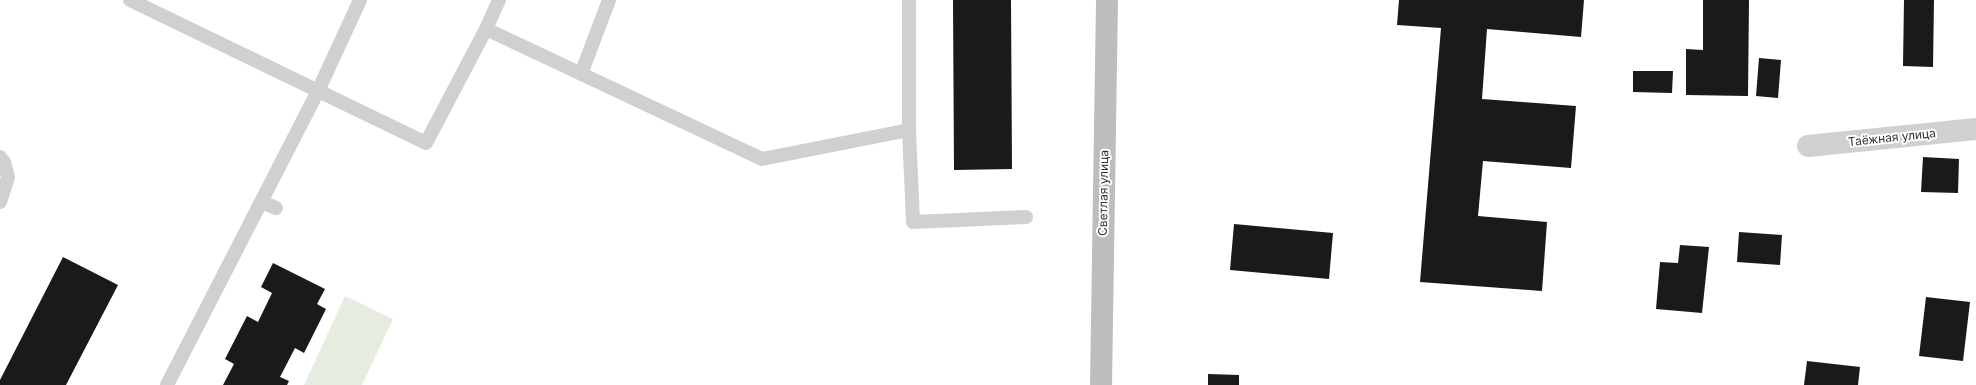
<!DOCTYPE html>
<html>
<head>
<meta charset="utf-8">
<style>
  body { margin:0 }
  canvas { display:block; background:#fff }
</style>
</head>
<body>
<canvas width="1976" height="385"></canvas>
<script>
const ctx = document.querySelector('canvas').getContext('2d');
ctx.lineJoin = 'round';
function fillPath(path, color) {
  ctx.fillStyle = color;
  ctx.fill(path, 'evenodd');
}
function poly(rows) {
  const path = new Path2D();
  for (const r of rows) {
    path.moveTo(r[0], r[1]);
    for (let i = 2; i < r.length; i += 2) path.lineTo(r[i], r[i + 1]);
  }
  return path;
}
function strokePath(path, color, width, dash) {
  ctx.strokeStyle = color;
  ctx.lineWidth = width;
  ctx.lineCap = dash ? 'butt' : 'round';
  ctx.setLineDash(dash || []);
  ctx.stroke(path);
}
function write(font, color, halo, rows, align = 'center') {
  ctx.font = font + ' Inter,sans-serif';
  ctx.lineWidth = 4;
  ctx.setLineDash([]);
  ctx.textBaseline = 'middle';
  ctx.strokeStyle = halo;
  ctx.fillStyle = color;
  for (const [text, x, y, turn = 0] of rows) {
    ctx.save();
    ctx.translate(x, y);
    ctx.rotate((+turn || 0) * Math.PI / 180);
    ctx.textAlign = isNaN(turn) ? turn : align;
    if (halo) ctx.strokeText(text, 0, 0);
    ctx.fillText(text, 0, 0);
    ctx.restore();
  }
}
fillPath(poly([
  [345,296,393,319,362,385,304,385]
]), '#e6ecdf');
fillPath(poly([
  [953,0,1011,0,1012,169,954,170],
  [1399,0,1584,0,1581,37,1487,29,1482,99,1576,106,1571,168,1483,161,1478,216,1547,222,1542,291,1420,282,1441,28,1397,25],
  [1703,0,1749,0,1748,96,1686,95,1686,49,1703,50],
  [1904,0,1934,0,1933,67,1903,66],
  [1759,58,1781,60,1778,98,1756,96],
  [1633,71,1673,71,1672,93,1633,92],
  [1923,157,1959,159,1958,193,1921,192],
  [1234,224,1333,233,1329,279,1230,270],
  [1739,232,1782,235,1780,265,1737,262],
  [1680,245,1709,247,1702,313,1656,309,1660,262,1678,263],
  [63,257,118,285,66,385,0,385,0,380],
  [273,263,325,289,317,304,326,309,304,353,295,348,280,377,289,381,287,385,223,385,234,364,225,359,247,316,258,322,272,293,261,287],
  [1926,297,1970,302,1963,361,1919,356],
  [1807,361,1860,367,1858,385,1804,385],
  [1208,374,1239,375,1239,385,1208,385]
]), '#1a1a1a');
strokePath(poly([
  [130,0,426,143,486,29,762,159,909,130,909,0],
  [486,29,499,0],
  [581,74,609,0],
  [909,130,913,222,1026,217],
  [0,157,4,162,8,177,0,202],
  [262,202,276,208],
  [167,385,318,91,360,0]
]), '#d0d0d0', 14);
strokePath(poly([
  [1808,146,1976,129]
]), '#d0d0d0', 22);
strokePath(poly([
  [1101,385,1107,0]
]), '#bdbdbd', 22);
write('12px', '#333', '#fff', [
  ["Таёжная улица",1892,138,-6],
  ["Светлая улица",1104,193,-89]
]);
</script>
</body>
</html>
